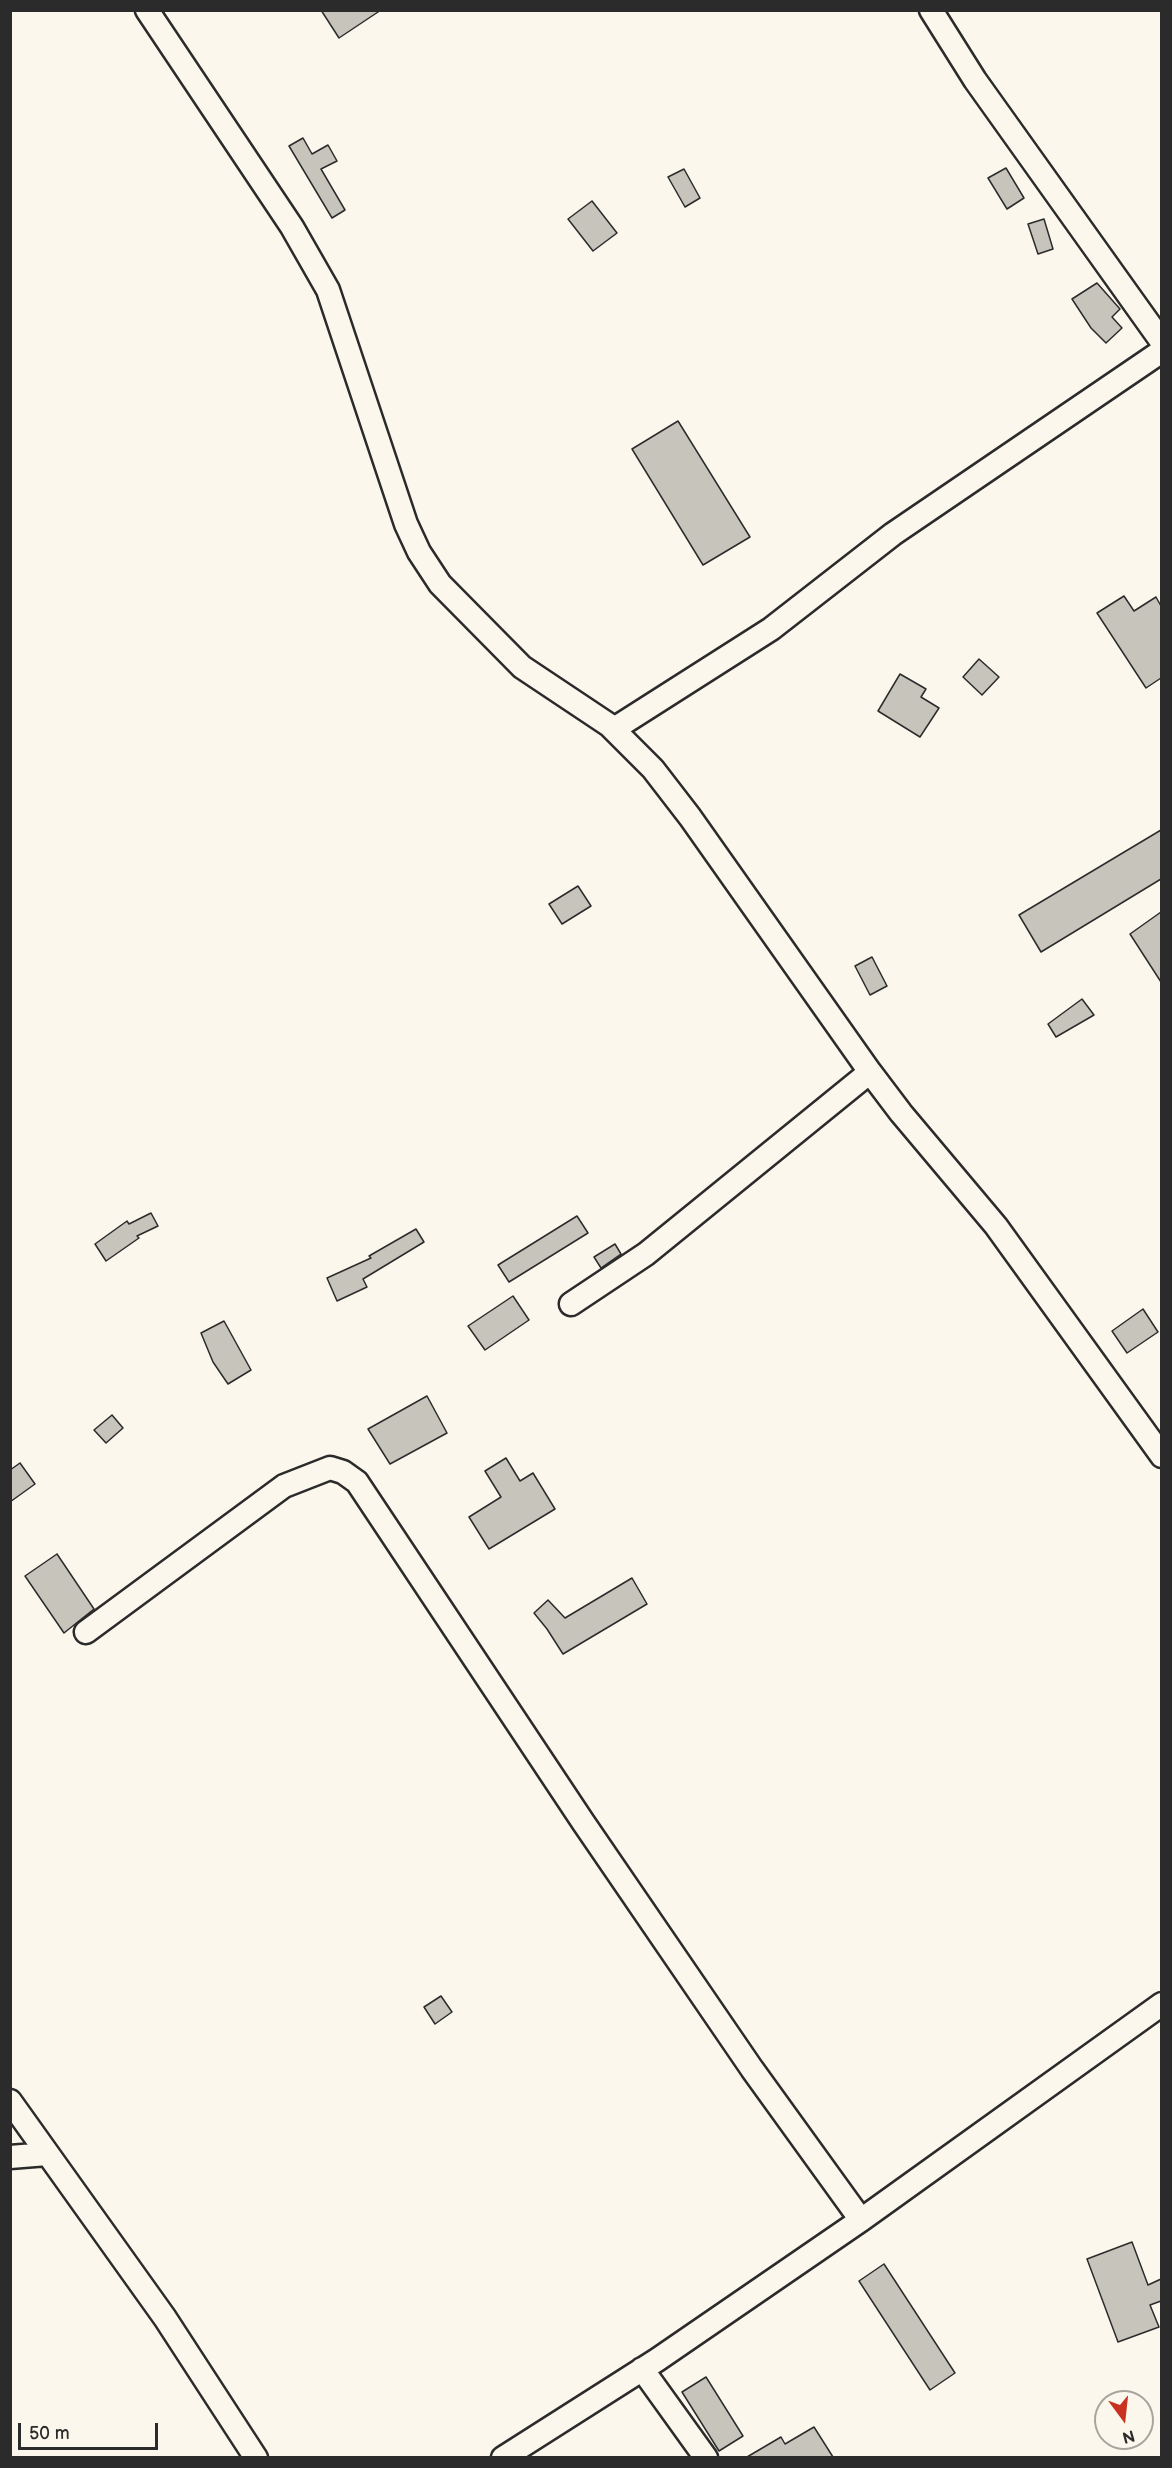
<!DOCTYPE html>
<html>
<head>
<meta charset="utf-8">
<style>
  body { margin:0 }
  #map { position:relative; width:1172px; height:2468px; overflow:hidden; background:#fbf7ec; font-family:"Balsamiq Sans",sans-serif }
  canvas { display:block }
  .frame { position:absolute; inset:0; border:12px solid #2b2b2b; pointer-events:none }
  .north { position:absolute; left:1094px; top:2390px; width:60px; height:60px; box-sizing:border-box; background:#fbf7ec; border:2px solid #a8a59f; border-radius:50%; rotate:165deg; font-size:16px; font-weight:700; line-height:24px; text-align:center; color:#2b2b2b }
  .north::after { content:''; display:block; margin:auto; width:21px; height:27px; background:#c8321e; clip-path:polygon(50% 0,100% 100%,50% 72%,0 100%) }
  .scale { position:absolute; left:18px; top:2423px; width:140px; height:27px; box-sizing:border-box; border:3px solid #2b2b2b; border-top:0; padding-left:8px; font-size:18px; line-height:21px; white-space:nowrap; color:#2b2b2b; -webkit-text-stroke:4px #fbf7ec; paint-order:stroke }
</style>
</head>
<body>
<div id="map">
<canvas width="1172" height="2468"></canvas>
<div class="frame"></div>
<div class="north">N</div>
<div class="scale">50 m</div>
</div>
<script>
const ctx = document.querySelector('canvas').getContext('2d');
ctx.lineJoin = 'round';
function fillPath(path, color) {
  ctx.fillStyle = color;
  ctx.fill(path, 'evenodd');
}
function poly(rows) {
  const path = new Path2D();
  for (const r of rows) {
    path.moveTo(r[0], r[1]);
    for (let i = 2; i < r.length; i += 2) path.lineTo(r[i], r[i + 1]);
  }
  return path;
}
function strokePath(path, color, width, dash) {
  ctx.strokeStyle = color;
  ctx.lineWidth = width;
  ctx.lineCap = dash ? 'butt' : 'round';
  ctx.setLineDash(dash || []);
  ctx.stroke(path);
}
const building = poly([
  [321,10,381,10,339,38,321,10],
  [303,138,312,154,328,145,337,161,321,169,345,210,332,218,289,146,303,138],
  [1006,168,1024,198,1007,209,988,178,1006,168],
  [684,169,700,198,685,207,668,177,684,169],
  [592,201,617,233,593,251,568,219,592,201],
  [1044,219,1053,249,1038,254,1028,224,1044,219],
  [1097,283,1120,309,1112,317,1122,328,1106,343,1091,328,1072,299,1097,283],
  [678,421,750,537,703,565,632,449,678,421],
  [1124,596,1134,611,1156,597,1161,606,1161,678,1146,688,1097,613,1124,596],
  [979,659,999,677,982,695,963,677,979,659],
  [900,674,926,689,921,697,939,708,920,737,878,711,900,674],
  [1161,830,1161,879,1041,952,1019,915,1161,830],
  [578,886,591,906,562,924,549,904,578,886],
  [1161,912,1161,982,1130,934,1161,912],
  [872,957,887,986,870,995,855,966,872,957],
  [1082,999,1094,1015,1056,1037,1048,1024,1082,999],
  [151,1213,158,1226,137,1236,139,1238,106,1261,95,1244,127,1221,129,1224,151,1213],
  [577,1216,588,1233,509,1282,498,1265,577,1216],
  [416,1229,424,1242,363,1279,367,1287,337,1301,327,1278,371,1258,369,1256,416,1229],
  [615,1244,621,1254,601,1268,594,1257,615,1244],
  [513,1296,529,1320,485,1350,468,1326,513,1296],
  [1143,1309,1158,1332,1127,1353,1112,1331,1143,1309],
  [224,1321,251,1370,228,1384,213,1362,201,1333,224,1321],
  [427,1396,447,1433,390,1464,368,1429,427,1396],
  [112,1415,123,1428,106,1443,94,1430,112,1415],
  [506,1458,520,1481,533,1473,555,1509,489,1549,469,1517,501,1497,485,1471,506,1458],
  [20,1463,35,1484,10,1502,10,1470,20,1463],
  [57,1554,94,1609,64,1633,25,1576,57,1554],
  [632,1578,647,1604,563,1654,547,1629,534,1613,548,1600,565,1618,632,1578],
  [441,1996,452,2012,435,2024,424,2007,441,1996],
  [1132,2242,1148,2285,1161,2279,1161,2301,1150,2305,1159,2327,1118,2342,1087,2259,1132,2242],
  [884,2264,955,2373,930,2390,859,2281,884,2264],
  [706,2377,743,2436,719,2451,682,2392,706,2377],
  [814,2427,833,2457,747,2457,781,2437,785,2444,814,2427]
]);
fillPath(building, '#c7c4bc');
strokePath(building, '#2b2b2b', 1.5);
const minor = poly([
  [147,10,292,227,328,290,406,524,419,552,440,584,522,667,609,725,653,769,690,817,870,1072,901,1113,996,1226,1162,1456],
  [931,10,975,80,1162,342],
  [614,729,771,629,893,534,1162,351],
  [571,1304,646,1254,870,1072],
  [86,1632,284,1486,330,1468,343,1472,357,1482,583,1822,752,2069,861,2220],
  [10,2101,165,2318,256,2458],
  [10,2157,47,2154],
  [642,2369,706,2458],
  [503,2458,657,2360,861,2220,1162,2004]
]);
strokePath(minor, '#2b2b2b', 27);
strokePath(minor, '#fbf7ec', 22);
</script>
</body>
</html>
